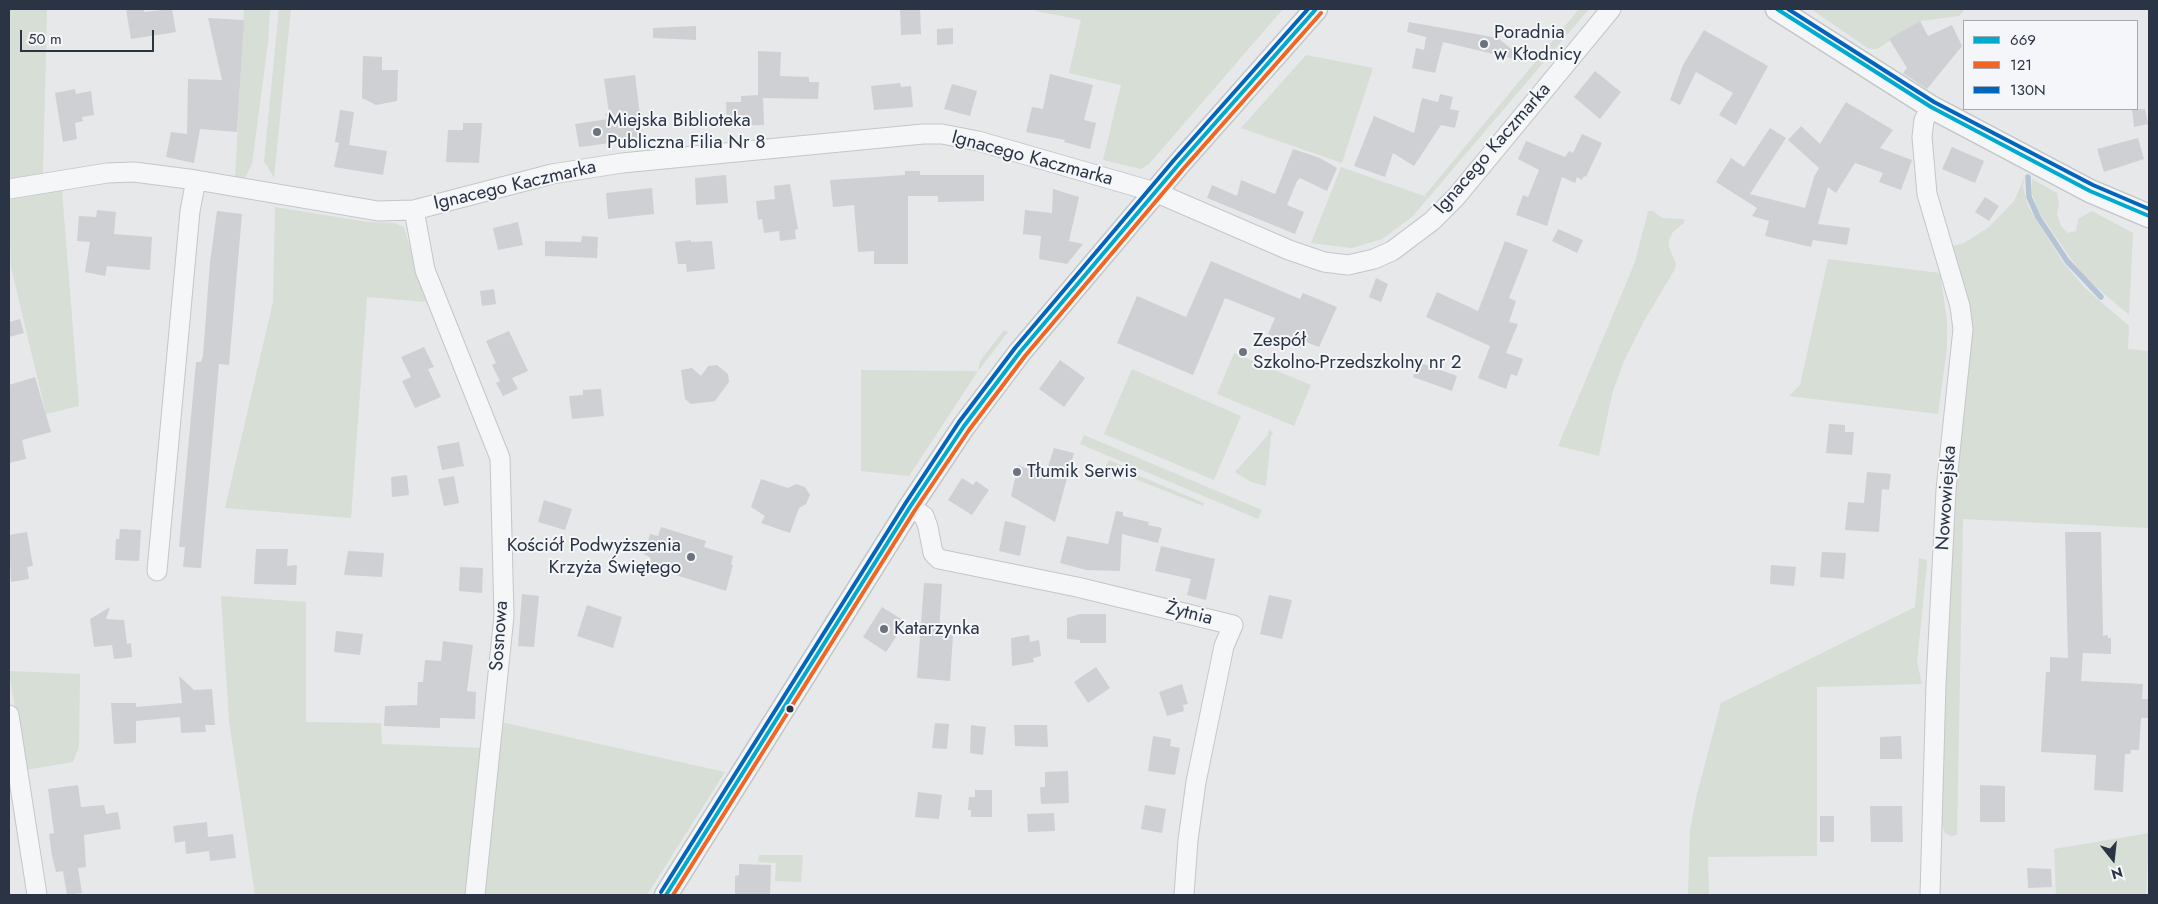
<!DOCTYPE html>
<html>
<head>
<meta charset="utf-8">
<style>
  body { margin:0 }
  #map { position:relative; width:2158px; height:904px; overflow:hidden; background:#e6e8ea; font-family:Jost,sans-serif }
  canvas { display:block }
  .frame { position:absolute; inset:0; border:10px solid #2b3445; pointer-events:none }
  .legend { position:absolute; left:1963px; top:20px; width:175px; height:90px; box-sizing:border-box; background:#f4f6f9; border:1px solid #a4a8b1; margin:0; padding:6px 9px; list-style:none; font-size:15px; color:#2b3445 }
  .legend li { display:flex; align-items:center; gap:10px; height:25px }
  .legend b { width:25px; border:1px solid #a4a8b1 }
  .north { position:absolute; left:2088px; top:834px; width:50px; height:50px; -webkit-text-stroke:4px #f4f6f9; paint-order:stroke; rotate:164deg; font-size:14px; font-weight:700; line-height:20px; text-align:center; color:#2b3445 }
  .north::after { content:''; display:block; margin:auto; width:18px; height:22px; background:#2b3445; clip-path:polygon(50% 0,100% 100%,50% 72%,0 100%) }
  .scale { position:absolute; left:20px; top:30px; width:134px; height:22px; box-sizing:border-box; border:2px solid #2b3445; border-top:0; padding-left:6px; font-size:15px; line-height:18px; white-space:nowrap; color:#2b3445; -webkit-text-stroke:4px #f4f6f9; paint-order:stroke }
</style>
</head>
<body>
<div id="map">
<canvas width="2158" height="904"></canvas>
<div class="frame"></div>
<ul class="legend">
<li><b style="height:6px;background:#00a9ce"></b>669</li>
<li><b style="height:6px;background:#f26522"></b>121</li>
<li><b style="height:6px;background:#0065bd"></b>130N</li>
</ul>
<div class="north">N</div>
<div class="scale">50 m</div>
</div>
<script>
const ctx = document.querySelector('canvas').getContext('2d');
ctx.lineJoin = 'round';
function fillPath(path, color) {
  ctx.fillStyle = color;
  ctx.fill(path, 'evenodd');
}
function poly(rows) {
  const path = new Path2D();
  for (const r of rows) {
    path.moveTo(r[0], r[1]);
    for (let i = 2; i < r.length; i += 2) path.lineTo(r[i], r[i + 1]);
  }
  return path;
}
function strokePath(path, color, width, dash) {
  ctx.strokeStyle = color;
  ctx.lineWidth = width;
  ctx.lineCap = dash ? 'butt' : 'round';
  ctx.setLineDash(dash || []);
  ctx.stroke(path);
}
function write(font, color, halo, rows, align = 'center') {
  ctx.font = font + ' Jost,sans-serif';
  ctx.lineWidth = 4;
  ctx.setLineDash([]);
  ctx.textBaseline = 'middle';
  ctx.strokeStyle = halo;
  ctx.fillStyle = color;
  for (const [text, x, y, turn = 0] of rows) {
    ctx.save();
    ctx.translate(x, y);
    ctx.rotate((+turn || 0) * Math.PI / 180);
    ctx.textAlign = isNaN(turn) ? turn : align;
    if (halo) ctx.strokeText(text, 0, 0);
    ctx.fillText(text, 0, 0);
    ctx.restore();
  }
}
fillPath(poly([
  [9,9,47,9,43,173,9,179],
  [244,9,270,9,268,43,252,164,245,178,235,180],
  [279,9,291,9,274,178,264,161],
  [1036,9,1283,9,1149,164,1141,169,1103,160,1121,85,1069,73,1081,20,1036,11],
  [1579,9,1589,9,1412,217,1382,239,1352,248,1311,243,1341,167,1427,197,1425,195],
  [1811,9,1965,9,1959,16,1920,21,1877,49,1869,49],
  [1306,55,1373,68,1342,163,1241,128],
  [2025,176,2023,186,2028,206,2062,261,2085,288,2129,326,2128,349,2149,351,2149,528,1963,519,1957,835,1951,836,1945,833,1941,824,1949,552,1966,349,1949,247,1964,243,1989,227,2014,201],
  [2032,179,2057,193,2059,203,2057,214,2061,226,2068,233,2076,231,2078,219,2092,211,2133,233,2129,315,2087,279,2073,262,2039,212,2032,194],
  [62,190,79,406,46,414,11,267,9,200],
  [275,207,368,222,394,223,404,227,426,302,367,297,351,518,225,508,273,302],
  [1648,211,1653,211,1662,218,1684,219,1684,223,1673,232,1669,240,1669,247,1676,264,1675,269,1644,321,1624,361,1612,394,1599,456,1558,446,1635,262],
  [1828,259,1940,273,1947,320,1947,348,1938,414,1789,396,1800,385],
  [1004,330,1008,332,978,371,909,476,861,471,861,370,978,371,980,361],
  [1234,353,1311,385,1294,426,1217,394],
  [1132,369,1241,416,1214,480,1104,434],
  [1269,429,1273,433,1271,436,1266,486,1251,482,1235,472,1268,435],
  [1084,435,1262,510,1258,519,1080,444],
  [1109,460,1128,468,1128,471,1204,503,1203,506,1105,467],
  [1919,558,1927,560,1927,564,1917,662,1922,684,1817,687,1817,856,1708,857,1709,895,1688,895,1690,830,1697,794,1721,703,1915,607],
  [221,596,306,602,306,722,381,723,382,744,483,748,468,895,255,895,229,721],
  [9,671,80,674,79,747,73,762,25,770],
  [501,722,725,772,647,895,484,895],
  [2149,833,2146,895,2056,895,2054,849],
  [759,855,803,855,801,882,775,881,776,863,758,862]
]), '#d6ded6');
strokePath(poly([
  [2028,177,2029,197,2038,217,2067,261,2101,297]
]), '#b4c4d5', 5.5);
fillPath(poly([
  [126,9,144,9,144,12,172,9,176,32,131,39],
  [900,9,920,9,921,34,901,35],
  [208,18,244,20,237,132,200,129,194,163,166,157,171,132,187,134,188,79,222,80],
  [1920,21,1928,36,1952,25,1962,46,1927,89,1903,73,1907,68,1889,39],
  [1409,22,1498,38,1527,62,1443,42,1435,73,1412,68,1416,48,1424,50,1426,37,1407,32],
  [696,26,696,40,653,38,653,28],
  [953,28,953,44,937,45,937,29],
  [1704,30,1768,66,1736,125,1719,115,1733,93,1696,72,1680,105,1670,100,1683,65],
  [758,51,781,52,780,76,809,77,809,82,819,82,818,99,763,98,764,125,727,126,726,102,741,102,741,96,758,95],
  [363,56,382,57,382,70,398,70,397,101,376,105,362,98],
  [1595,71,1621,92,1600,119,1574,97],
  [1050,74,1093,85,1084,120,1096,123,1090,149,1064,142,1065,140,1026,132,1032,107,1043,109],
  [635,75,643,139,579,147,575,124,608,119,605,114,609,113,604,79],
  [900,83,901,87,911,86,913,107,874,110,871,86],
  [952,84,977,91,970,116,944,109],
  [75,89,76,94,91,91,94,115,82,117,83,121,75,123,77,139,63,142,55,93],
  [1440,94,1453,97,1450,109,1459,111,1455,128,1441,125,1414,166,1393,153,1385,177,1354,166,1374,116,1414,133,1422,98,1438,102],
  [1846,102,1893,130,1880,148,1912,160,1901,190,1879,182,1883,173,1855,163,1836,193,1828,187,1818,224,1850,228,1847,245,1813,240,1811,247,1765,236,1769,221,1752,216,1757,208,1716,182,1731,158,1744,167,1770,128,1786,138,1750,194,1805,208,1814,177,1819,168,1788,140,1801,126,1820,144],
  [2132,109,2145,109,2148,124,2134,127],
  [340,110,354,112,349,145,387,151,383,175,334,167,339,143,335,142],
  [463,123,482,123,479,163,446,162,448,130,463,130],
  [1582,134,1602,143,1586,177,1584,176,1582,180,1577,177,1575,183,1562,177,1547,226,1516,215,1523,195,1528,197,1539,170,1518,159,1526,141,1565,157,1569,151,1573,153],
  [2138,138,2144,159,2104,172,2097,149],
  [1952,147,1984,161,1975,183,1942,169],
  [1293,149,1320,158,1337,168,1327,191,1300,178,1297,181,1287,205,1304,212,1295,234,1207,198,1212,185,1237,196,1241,180,1275,194],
  [905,171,920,171,920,175,984,175,984,201,938,202,938,196,908,196,908,264,874,264,874,251,858,252,854,205,833,207,830,180,905,175],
  [726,175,728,203,696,205,695,178],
  [790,184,798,229,795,230,796,239,780,241,779,231,764,233,762,219,758,220,756,201,775,199,774,186],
  [652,188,654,214,608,219,606,193],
  [1053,189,1079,197,1069,241,1083,244,1067,264,1039,259,1041,236,1023,234,1025,210,1052,213],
  [1985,197,1999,206,1989,221,1975,212],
  [97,210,116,212,114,234,152,237,150,270,107,266,105,276,85,272,90,242,77,241,79,216,96,217],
  [217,211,242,214,229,365,219,364,201,568,183,567,185,547,179,547,196,362,201,362,203,356,210,262],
  [518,222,523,245,498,250,493,228],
  [1558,229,1583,240,1577,253,1552,241],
  [582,236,598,237,597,258,545,256,545,241,581,242],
  [691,240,691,242,712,241,715,269,687,272,686,264,678,264,675,242],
  [1505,241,1528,250,1509,298,1516,301,1509,322,1518,324,1506,353,1523,359,1517,376,1511,374,1506,389,1478,378,1490,346,1426,317,1437,292,1478,311],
  [1211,261,1300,299,1303,293,1337,307,1319,347,1304,341,1301,348,1268,334,1275,318,1225,298,1193,375,1117,343,1137,296,1186,317],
  [1376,278,1388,284,1381,302,1369,297],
  [494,289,496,304,482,306,480,291],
  [20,319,24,333,9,337,9,322],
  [509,331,528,371,512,378,518,389,503,396,496,383,500,381,492,365,496,363,486,341],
  [424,347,434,367,428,369,441,397,415,408,402,381,411,377,401,357],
  [1060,360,1085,378,1064,407,1039,389],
  [1418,362,1457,376,1452,391,1413,377],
  [717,365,728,374,729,382,715,401,691,404,685,399,681,370,692,368,701,376,708,366],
  [35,377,51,432,22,440,26,459,9,463,9,385],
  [601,389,604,416,572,419,569,396,583,395,583,390],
  [1829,424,1845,425,1845,432,1854,432,1852,455,1826,453],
  [459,442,464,466,442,470,437,446],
  [1054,448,1074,453,1055,522,1011,496,1018,465,1045,476],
  [1867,472,1891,474,1889,490,1882,489,1879,532,1845,530,1848,502,1864,503],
  [407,475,409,495,392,497,391,477],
  [454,476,459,503,444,506,438,479],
  [962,478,973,485,976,481,989,490,972,515,948,500],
  [761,479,788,488,796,484,805,487,810,495,806,504,799,508,790,533,761,523,765,516,751,507],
  [544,500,572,509,565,530,538,522],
  [1116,511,1123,512,1123,516,1149,522,1148,525,1162,528,1158,543,1122,534,1120,571,1086,570,1060,563,1067,536,1108,544],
  [1005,521,1026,526,1020,556,999,551],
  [661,527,706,541,704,547,733,556,731,565,733,565,726,591,648,566,651,558,644,554,650,534,658,536],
  [120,529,141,530,139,561,115,560,116,539,119,539],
  [27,532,33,566,27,567,29,579,11,582,9,535],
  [2065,532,2101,532,2103,636,2108,635,2108,638,2111,638,2111,654,2083,653,2081,681,2143,684,2142,699,2149,699,2149,718,2141,718,2139,750,2131,750,2130,754,2125,754,2123,792,2094,790,2096,755,2041,752,2046,672,2050,672,2050,657,2068,658],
  [1161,546,1215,559,1206,600,1187,595,1191,579,1155,571],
  [256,549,288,549,287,566,297,565,296,585,254,584],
  [348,551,384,553,382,577,344,575],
  [1822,552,1846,553,1844,579,1820,577],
  [1771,565,1796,567,1794,586,1770,584],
  [460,567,483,568,482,593,459,591],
  [924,583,942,584,939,634,953,635,950,681,917,678],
  [522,594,539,596,534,647,518,646],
  [1269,595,1292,600,1282,639,1260,634],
  [587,605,622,617,613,648,577,636],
  [110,607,106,619,124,620,127,644,131,643,132,657,114,659,112,645,94,647,90,619],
  [882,607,906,622,886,652,863,637],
  [1080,614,1106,614,1106,643,1080,643,1080,640,1067,639,1067,618],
  [336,631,363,634,360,655,334,652],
  [1029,635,1030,642,1039,640,1041,656,1033,658,1034,662,1012,666,1011,638],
  [443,641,473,645,467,691,476,692,475,719,440,718,440,728,384,726,385,706,417,705,418,682,423,682,425,660,441,661],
  [1096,667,1110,688,1088,703,1074,682],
  [179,676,194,690,212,689,215,725,205,725,206,732,181,733,180,717,136,721,136,743,114,744,111,703,136,703,136,707,182,703],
  [1182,684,1188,704,1183,705,1184,711,1167,716,1159,692],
  [935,723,949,724,947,749,932,748],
  [971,725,986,727,983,755,970,753],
  [1014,725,1047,725,1048,747,1015,746],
  [1153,736,1171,739,1170,746,1180,748,1175,775,1148,771],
  [1901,736,1902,759,1880,759,1880,737],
  [1068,771,1069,803,1041,804,1040,787,1045,787,1045,772],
  [78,785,81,807,104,805,106,814,118,812,121,829,84,835,86,867,78,868,82,893,67,895,63,871,56,872,52,856,49,834,54,833,48,789],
  [1980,785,2005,786,2005,822,1980,822],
  [975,790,992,790,992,817,971,817,971,810,968,810,969,797,975,797],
  [918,792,942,795,939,819,915,817],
  [1145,805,1166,809,1162,833,1141,829],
  [1870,806,1902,806,1903,842,1871,842],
  [1054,813,1055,831,1028,832,1027,814],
  [1820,816,1834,816,1834,842,1820,842],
  [207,822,208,837,233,834,236,858,210,861,209,851,186,854,185,841,175,843,173,826],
  [739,864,771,865,770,895,735,894,735,876,739,875],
  [2027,868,2051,869,2052,887,2028,888]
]), '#ced0d3');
const minor = poly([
  [9,189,107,173,134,172,196,180,378,211,414,210,552,174,622,163,923,134,942,134,978,141,1155,192,1289,250,1324,262,1348,265,1374,259,1392,251,1432,221,1456,197,1611,9],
  [414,210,425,270,500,458,504,616,475,895],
  [910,507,924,516,928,527,933,553,939,559,1077,587,1233,625,1224,646,1196,782,1188,840,1184,895],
  [157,571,190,211,196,180],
  [9,715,37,895],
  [1930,895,1936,684,1946,490,1963,329,1960,306,1927,194,1922,137,1924,120,1931,107]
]);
const tertiary = poly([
  [1777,9,1931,107,2090,191,2149,216],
  [666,895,910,507,964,426,1020,352,1179,164,1316,9]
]);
strokePath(minor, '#c4c6c8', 21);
strokePath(tertiary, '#c4c6c8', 25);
strokePath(minor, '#f5f6f7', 19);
strokePath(tertiary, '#f5f6f7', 22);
strokePath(poly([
  [1777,9,1931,107,2090,191,2149,216],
  [666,895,910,507,964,426,1020,352,1179,164,1316,9]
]), '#00a9ce', 4);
strokePath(poly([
  [673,895,915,510,969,430,1025,356,1184,168,1321,13]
]), '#f26522', 4);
strokePath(poly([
  [1788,9,1934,102,2093,185,2149,209],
  [661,892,905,504,959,422,1015,348,1174,160,1308,9]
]), '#0065bd', 4);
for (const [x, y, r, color] of [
  [1484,44,5,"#6c737f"],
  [597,132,5,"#6c737f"],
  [1243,352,5,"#6c737f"],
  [1017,472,5,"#6c737f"],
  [691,557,5,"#6c737f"],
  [884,629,5,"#6c737f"],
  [790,709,4.5,"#2b3445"]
]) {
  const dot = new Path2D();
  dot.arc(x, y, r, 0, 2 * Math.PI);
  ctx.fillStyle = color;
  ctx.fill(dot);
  strokePath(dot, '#f4f6f9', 2);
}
write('19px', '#2b3445', '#f4f6f9', [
  ["Poradnia",1494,33],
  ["w Kłodnicy",1494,55],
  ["Miejska Biblioteka",607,121],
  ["Publiczna Filia Nr 8",607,143],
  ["Zespół",1253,341],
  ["Szkolno-Przedszkolny nr 2",1253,363],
  ["Tłumik Serwis",1027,472],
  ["Kościół Podwyższenia",681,546,"right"],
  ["Krzyża Świętego",681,568,"right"],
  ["Katarzynka",894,629]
], 'left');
write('19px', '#2b3445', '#f4f6f9', [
  ["Ignacego Kaczmarka",1493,149,-49],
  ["Ignacego Kaczmarka",1032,159,15],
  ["Ignacego Kaczmarka",515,186,-13],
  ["Nowowiejska",1947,498,-86],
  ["Żytnia",1189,614,14],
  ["Sosnowa",500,636,-86]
]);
</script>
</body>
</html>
